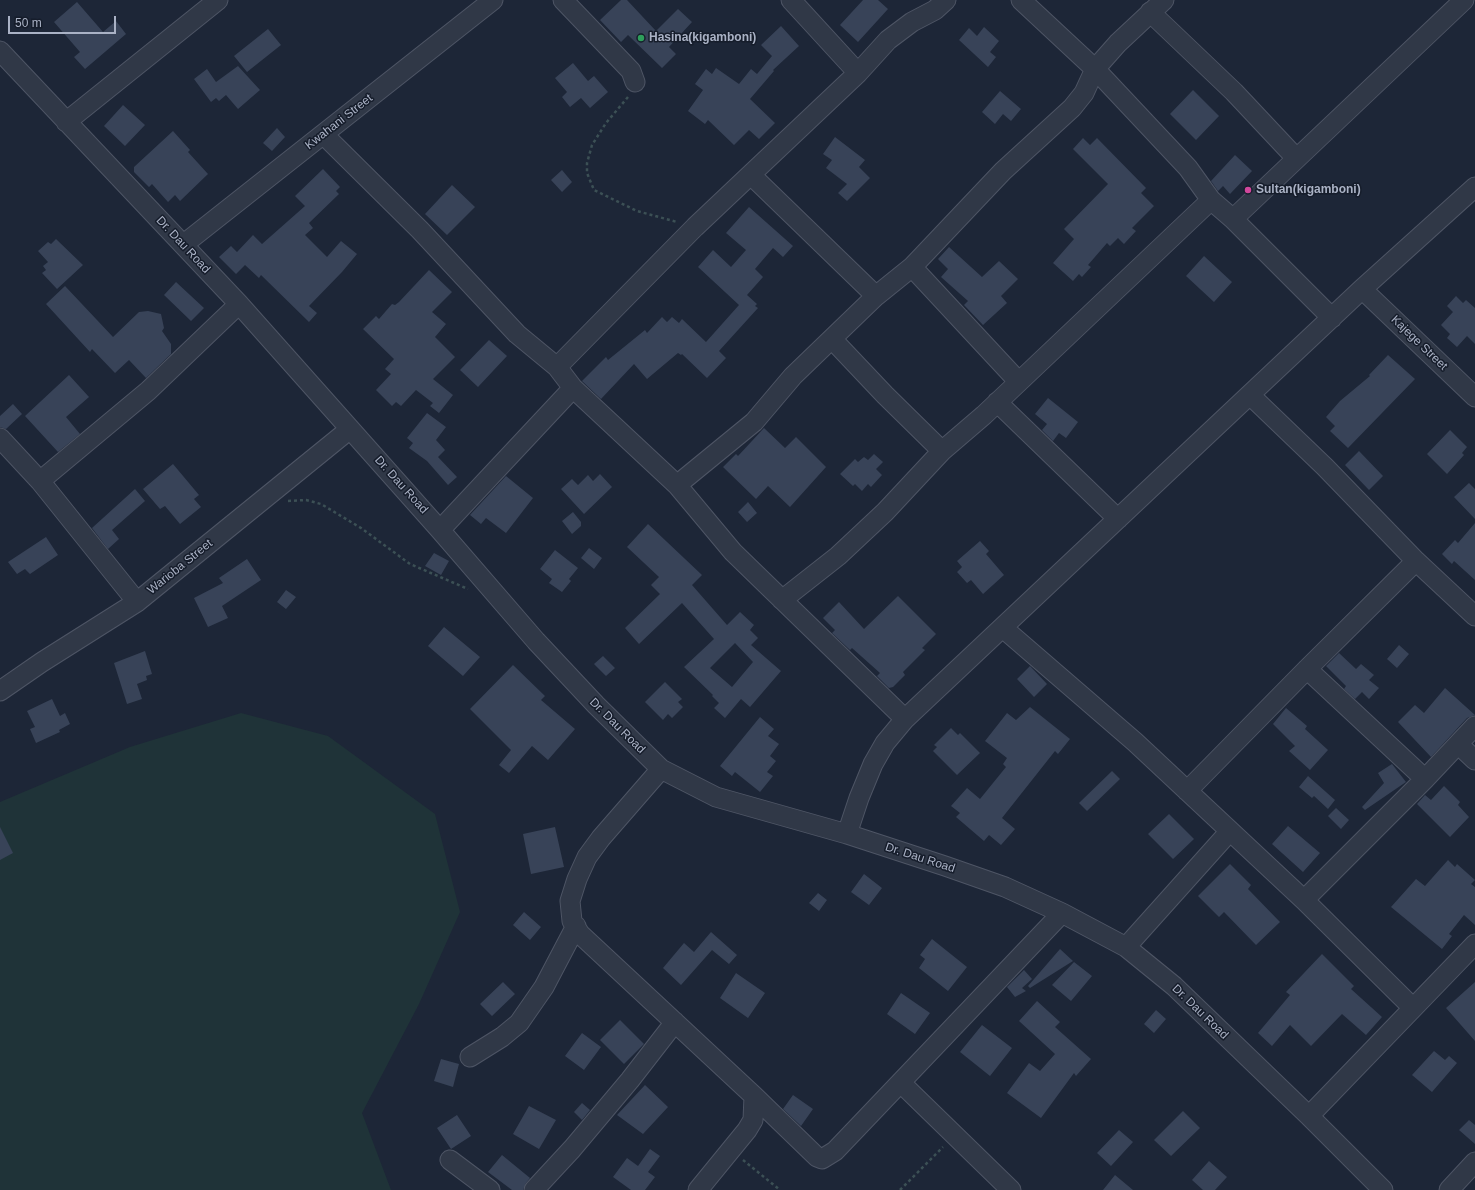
<!DOCTYPE html>
<html>
<head>
<meta charset="utf-8">
<style>
  body { margin:0 }
  #map { position:relative; width:1475px; height:1190px; overflow:hidden; background:#1d2637; font-family:Arial,sans-serif }
  canvas { display:block }
  .scale { position:absolute; left:8px; top:16px; width:108px; height:18px; box-sizing:border-box; border:2px solid #aab2c5; border-top:0; padding-left:5px; font-size:12px; line-height:14px; white-space:nowrap; color:#aab2c5; -webkit-text-stroke:3px #161d2b; paint-order:stroke }
</style>
</head>
<body>
<div id="map">
<canvas width="1475" height="1190"></canvas>
<div class="scale">50 m</div>
</div>
<script>
const ctx = document.querySelector('canvas').getContext('2d');
ctx.lineJoin = 'round';
function fillPath(path, color) {
  ctx.fillStyle = color;
  ctx.fill(path, 'evenodd');
}
function poly(rows) {
  const path = new Path2D();
  for (const r of rows) {
    path.moveTo(r[0], r[1]);
    for (let i = 2; i < r.length; i += 2) path.lineTo(r[i], r[i + 1]);
  }
  return path;
}
function strokePath(path, color, width, dash) {
  ctx.strokeStyle = color;
  ctx.lineWidth = width;
  ctx.lineCap = dash ? 'butt' : 'round';
  ctx.setLineDash(dash || []);
  ctx.stroke(path);
}
function write(font, color, halo, rows, align = 'center') {
  ctx.font = font + ' Arial,sans-serif';
  ctx.lineWidth = 3;
  ctx.setLineDash([]);
  ctx.textBaseline = 'middle';
  ctx.strokeStyle = halo;
  ctx.fillStyle = color;
  for (const [text, x, y, turn = 0] of rows) {
    ctx.save();
    ctx.translate(x, y);
    ctx.rotate((+turn || 0) * Math.PI / 180);
    ctx.textAlign = isNaN(turn) ? turn : align;
    if (halo) ctx.strokeText(text, 0, 0);
    ctx.fillText(text, 0, 0);
    ctx.restore();
  }
}
fillPath(poly([
  [241,713,328,736,435,814,460,912,419,1004,362,1113,391,1190,0,1190,0,802,130,747]
]), '#1f3338');
fillPath(poly([
  [621,0,627,0,656,31,678,9,692,22,669,47,676,54,662,68,628,35,621,42,600,20],
  [863,0,878,0,888,9,858,42,840,25],
  [77,2,103,32,116,21,126,34,85,69,74,57,80,52,54,22],
  [781,26,799,46,773,70,774,71,750,99,775,123,759,139,749,130,734,145,708,120,705,124,688,111,703,90,695,84,706,69,712,74,716,68,739,84,751,69,757,74,772,56,761,45],
  [984,27,999,41,990,52,996,57,988,67,959,40,969,28,977,36],
  [268,29,281,45,247,72,234,56],
  [573,63,588,81,594,76,608,92,590,108,581,98,570,107,562,97,567,92,555,78],
  [238,66,260,90,238,109,226,95,219,101,216,98,211,102,194,79,207,69,216,82],
  [1193,90,1219,116,1196,140,1170,114],
  [1000,91,1021,109,1011,121,1003,114,995,124,982,112],
  [123,105,145,125,125,146,104,126],
  [277,128,285,137,272,151,263,143],
  [173,131,190,150,188,152,208,174,180,201,175,195,168,202,152,184,149,187,134,172,134,167],
  [835,137,865,160,859,167,870,178,847,201,838,193,847,184,826,168,832,160,823,154],
  [1083,138,1090,145,1097,138,1146,188,1141,193,1154,206,1132,228,1136,231,1124,244,1118,238,1110,246,1107,243,1088,265,1091,267,1082,277,1079,274,1073,281,1053,263,1074,239,1064,229,1108,184,1073,149],
  [1235,155,1252,171,1230,194,1223,186,1218,191,1211,181],
  [323,169,340,187,336,191,339,194,309,223,313,228,305,235,327,257,341,241,357,254,342,272,309,306,317,313,309,322,261,275,259,278,245,265,236,274,219,257,231,246,237,252,253,235,262,244,305,206,295,196],
  [562,170,572,182,562,192,551,180],
  [452,185,475,207,447,235,425,214],
  [749,207,793,246,783,257,773,248,755,269,763,277,747,295,757,304,755,306,758,308,719,351,726,358,707,378,682,354,681,355,678,353,647,379,634,364,601,399,582,381,606,357,608,360,645,330,647,333,662,317,667,322,672,317,679,323,682,319,706,342,739,305,698,267,713,250,731,267,746,250,726,233],
  [56,239,83,265,57,289,42,273,46,270,43,266,48,262,38,251,48,242,51,244],
  [949,247,982,277,999,261,1018,279,1001,296,1007,303,983,325,964,305,968,301,941,277,948,269,938,259],
  [1204,256,1232,282,1214,302,1186,276],
  [429,270,452,292,432,312,446,324,435,337,455,357,433,379,453,395,439,413,430,406,433,403,416,390,401,406,396,402,392,406,376,390,391,374,385,369,394,359,363,329,376,316,379,319,392,304,395,305,399,302],
  [176,282,204,308,191,321,164,295],
  [65,286,113,337,139,312,148,311,161,314,164,328,162,331,171,344,171,354,146,378,129,360,115,373,92,349,90,352,46,304],
  [1456,296,1463,303,1466,300,1475,308,1475,344,1467,336,1457,347,1447,338,1450,334,1441,325,1453,312,1447,306],
  [489,340,507,356,478,387,460,370],
  [1388,355,1415,379,1348,448,1330,431,1335,426,1326,417,1340,401,1370,376,1369,375],
  [69,375,89,397,66,417,80,434,58,452,25,416],
  [1048,398,1078,422,1066,438,1059,433,1053,441,1042,430,1047,424,1035,414],
  [13,404,22,414,6,429,0,427,0,416],
  [427,413,446,427,436,440,445,450,438,457,457,477,448,485,427,461,409,448,413,443,407,438],
  [764,428,785,448,796,437,826,467,790,507,768,486,756,499,723,467,736,454,738,456],
  [1450,430,1467,447,1462,453,1464,455,1447,474,1427,454],
  [1359,451,1383,476,1369,490,1345,465],
  [874,454,883,462,876,469,882,475,871,487,868,484,862,491,855,484,853,486,840,474,855,459,858,462,864,457,868,460],
  [173,464,199,495,194,499,201,507,180,524,165,506,160,509,143,489],
  [600,474,612,487,584,514,561,489,572,479,578,485,588,475,593,481],
  [506,476,533,498,506,533,486,518,481,524,470,515],
  [1469,483,1475,489,1475,519,1454,497],
  [135,489,145,501,112,530,119,539,108,549,92,528],
  [748,502,757,513,747,522,738,512],
  [573,512,581,522,581,526,572,534,562,521],
  [1475,523,1475,580,1454,561,1452,564,1442,554,1455,540,1458,543],
  [648,524,702,575,692,585,727,625,740,612,754,625,750,630,758,638,751,645,781,671,750,707,741,699,725,718,714,708,719,703,712,696,713,695,684,667,714,639,682,603,639,644,625,628,660,594,651,585,659,577,627,547],
  [735,643,753,662,732,687,710,668],
  [46,537,58,555,30,574,25,569,17,574,8,562],
  [980,541,989,551,986,554,1004,575,983,594,971,580,967,583,957,572,962,567,957,561],
  [589,548,602,558,594,569,581,558],
  [555,550,578,568,569,579,571,581,562,592,549,583,552,579,540,569],
  [434,553,449,561,441,575,425,566],
  [247,559,261,580,222,606,228,618,208,627,194,598,223,583,219,578],
  [286,590,296,597,286,609,277,602],
  [898,596,936,634,922,648,925,650,903,672,905,675,893,687,889,688,877,676,880,673,852,648,850,650,832,633,835,630,823,618,839,602,864,629],
  [444,627,480,657,463,676,428,646],
  [1399,645,1409,654,1397,668,1387,659],
  [145,651,152,674,146,676,147,680,137,684,142,699,127,704,114,663],
  [1339,653,1356,669,1361,664,1374,675,1369,680,1379,688,1369,699,1362,692,1355,699,1344,689,1346,686,1326,666],
  [603,656,615,668,606,676,594,664],
  [513,665,545,696,541,700,575,729,548,760,532,746,509,773,499,765,511,750,470,709],
  [1030,666,1047,684,1034,697,1017,679],
  [665,682,682,699,678,702,683,707,672,718,668,714,663,720,645,702],
  [1445,688,1475,715,1467,718,1431,757,1398,722,1415,705,1424,713],
  [52,699,60,716,65,713,70,724,59,730,60,732,36,743,30,729,35,727,27,711],
  [1030,707,1070,739,1058,754,1055,751,1002,818,1015,829,1001,845,989,835,984,841,956,817,960,813,951,806,967,788,980,799,1006,767,1003,764,1007,758,985,741,1007,713,1016,720],
  [1286,708,1307,726,1305,729,1328,750,1310,770,1289,751,1295,746,1273,724],
  [760,717,774,729,768,736,779,744,770,756,776,761,767,772,773,776,760,792,735,772,732,776,720,766],
  [951,728,958,735,960,733,980,753,957,775,933,751,937,747,934,745],
  [1392,764,1406,782,1365,810,1362,807,1384,783,1378,773],
  [1112,771,1120,779,1087,811,1079,803],
  [1308,776,1335,800,1328,809,1314,796,1312,798,1299,787],
  [1444,786,1460,802,1458,805,1469,817,1450,837,1417,804,1425,795,1431,800],
  [1336,808,1349,820,1341,829,1328,816],
  [1169,814,1194,839,1173,859,1148,834],
  [1288,826,1320,853,1303,872,1272,844],
  [0,827,13,853,0,860],
  [555,827,564,867,531,874,523,834],
  [1448,860,1455,867,1457,864,1475,880,1471,884,1475,887,1475,925,1464,915,1449,934,1452,936,1442,949,1391,907,1416,879,1425,886],
  [1230,864,1251,885,1248,889,1280,922,1256,945,1224,912,1219,917,1198,896],
  [864,874,882,888,869,905,851,892],
  [818,893,827,900,819,911,809,903],
  [524,912,541,927,530,940,513,925],
  [711,932,737,955,729,964,712,950,681,985,663,968,684,943,694,952],
  [932,939,967,967,948,991,919,968,925,959,920,955],
  [1060,949,1073,961,1030,988,1028,986],
  [1322,954,1354,986,1351,989,1382,1017,1366,1035,1342,1014,1311,1046,1290,1025,1272,1046,1258,1033,1290,995,1286,992],
  [1074,962,1092,976,1071,1001,1052,985],
  [1024,970,1032,979,1022,988,1026,991,1015,997,1007,987],
  [736,973,765,993,748,1018,720,998],
  [503,982,515,994,492,1016,480,1004],
  [1475,982,1475,1041,1446,1008],
  [901,993,930,1013,915,1034,887,1014],
  [1037,1001,1060,1022,1055,1027,1091,1059,1076,1076,1074,1073,1041,1118,1007,1093,1029,1063,1040,1071,1055,1054,1019,1021],
  [1156,1010,1166,1019,1154,1033,1144,1024],
  [620,1020,644,1044,624,1064,600,1040],
  [982,1025,1012,1048,990,1076,960,1052],
  [582,1033,601,1047,584,1070,565,1056],
  [1434,1051,1445,1060,1449,1056,1457,1063,1432,1092,1412,1075],
  [441,1059,459,1064,453,1087,434,1081],
  [645,1085,668,1107,643,1134,617,1115],
  [793,1095,813,1109,801,1126,783,1109],
  [582,1103,590,1110,582,1120,574,1112],
  [529,1106,556,1120,539,1149,513,1134],
  [1183,1111,1200,1128,1171,1156,1154,1140],
  [457,1115,471,1136,451,1149,437,1128],
  [1469,1120,1475,1125,1475,1144,1459,1130],
  [1119,1130,1133,1142,1111,1166,1097,1153],
  [650,1149,660,1156,648,1172,655,1177,645,1190,631,1190,613,1177,627,1158,638,1166],
  [502,1155,530,1178,526,1183,523,1190,512,1190,488,1172],
  [1209,1161,1227,1177,1215,1190,1203,1190,1192,1180],
  [1115,1175,1133,1190,1103,1190]
]), '#384358');
const minor = poly([
  [563,0,631,71,635,82],
  [791,0,858,73],
  [1021,0,1095,69,1188,168,1211,200,1233,219,1332,318],
  [1150,12,1234,92,1296,158],
  [0,51,239,304,440,530,536,641,596,705,661,769,716,797,847,834,945,866,1005,887,1062,913,1126,947,1174,986,1309,1116,1383,1190],
  [66,122,218,0],
  [324,135,420,230,517,334,557,367,573,388,677,485,733,552,905,719],
  [751,175,876,296],
  [1233,219,1464,0],
  [184,244,493,0],
  [912,267,1018,381],
  [1362,289,1475,397],
  [832,339,885,395,942,451],
  [557,367,695,227,858,73,888,40,912,22,935,10,946,0],
  [1250,395,1325,467,1416,561,1475,616],
  [997,402,1118,519],
  [0,438,40,481,137,602],
  [40,481,148,391,239,304],
  [677,485,754,422,793,376,876,296,912,267,1003,171,1072,108,1084,93,1095,69,1118,43,1164,0],
  [440,530,573,388],
  [782,600,838,556,885,512,942,451,984,415,1211,200],
  [1003,628,1135,742,1304,900,1413,1008],
  [1307,669,1425,779],
  [0,691,42,662,137,602,350,429],
  [1458,744,1475,760],
  [661,769,601,838,587,857,577,879,570,901,572,921,580,934,754,1096,817,1157,822,1159,835,1151,1062,913],
  [1187,791,1307,669,1416,561],
  [847,834,859,798,873,764,885,743,905,719,1362,289,1475,187],
  [1304,900,1425,779,1475,726],
  [1126,947,1230,831],
  [470,1057,502,1037,519,1023,544,987,576,926],
  [901,1083,1011,1190],
  [1309,1116,1475,944],
  [450,1160,490,1190],
  [534,1190,572,1149,630,1080,675,1022],
  [698,1190,747,1130,753,1120,754,1096],
  [1449,1190,1475,1162]
]);
strokePath(minor, '#4e5565', 21);
strokePath(poly([
  [628,97,606,123,592,145,587,163,587,173,594,190,637,211,677,222],
  [288,501,306,500,321,504,361,528,410,564,468,589],
  [743,1160,780,1190],
  [900,1190,943,1147]
]), '#3c5055', 2.5, [3, 3]);
strokePath(minor, '#303847', 19);
for (const [x, y, r, color] of [
  [641,38,4,"#2e9e5b"],
  [1248,190,4,"#d1479c"]
]) {
  const dot = new Path2D();
  dot.arc(x, y, r, 0, 2 * Math.PI);
  ctx.fillStyle = color;
  ctx.fill(dot);
  strokePath(dot, '#161d2b', 1.5);
}
write('bold 12px', '#aab2c5', '#161d2b', [
  ["Hasina(kigamboni)",649,38],
  ["Sultan(kigamboni)",1256,190]
], 'left');
write('12px', '#aab2c5', '#161d2b', [
  ["Kwahani Street",339,122,-38],
  ["Dr. Dau Road",183,245,47],
  ["Kajege Street",1419,343,44],
  ["Dr. Dau Road",401,485,48],
  ["Warioba Street",180,567,-39],
  ["Dr. Dau Road",617,726,45],
  ["Dr. Dau Road",920,858,18],
  ["Dr. Dau Road",1200,1012,44]
]);
</script>
</body>
</html>
